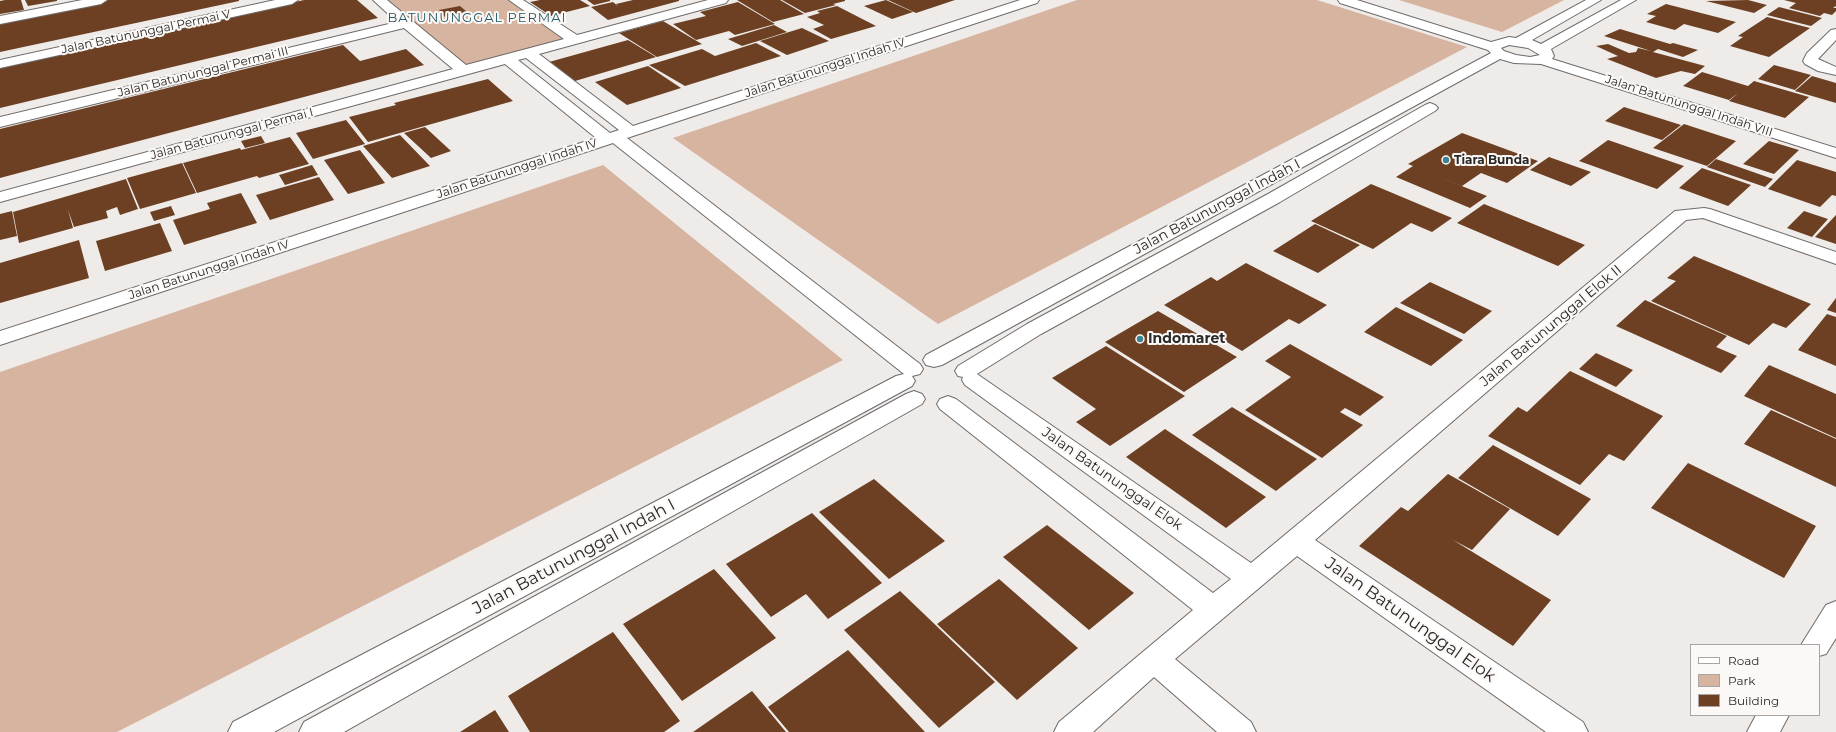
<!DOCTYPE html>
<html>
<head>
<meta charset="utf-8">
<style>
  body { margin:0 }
  #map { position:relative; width:1836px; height:732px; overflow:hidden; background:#eeebe9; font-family:Montserrat,sans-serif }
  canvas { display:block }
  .legend { position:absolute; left:1690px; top:644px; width:130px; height:72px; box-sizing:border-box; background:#fcf8f6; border:1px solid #a8a5a4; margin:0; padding:5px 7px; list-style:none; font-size:12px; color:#2a2928 }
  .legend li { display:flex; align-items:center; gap:8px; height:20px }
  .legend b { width:20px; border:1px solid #a8a5a4 }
</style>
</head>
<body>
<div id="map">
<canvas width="1836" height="732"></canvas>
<ul class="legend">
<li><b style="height:5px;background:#fff"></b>Road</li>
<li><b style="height:11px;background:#d7b4a0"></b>Park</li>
<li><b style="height:11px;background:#6d4023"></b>Building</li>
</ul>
</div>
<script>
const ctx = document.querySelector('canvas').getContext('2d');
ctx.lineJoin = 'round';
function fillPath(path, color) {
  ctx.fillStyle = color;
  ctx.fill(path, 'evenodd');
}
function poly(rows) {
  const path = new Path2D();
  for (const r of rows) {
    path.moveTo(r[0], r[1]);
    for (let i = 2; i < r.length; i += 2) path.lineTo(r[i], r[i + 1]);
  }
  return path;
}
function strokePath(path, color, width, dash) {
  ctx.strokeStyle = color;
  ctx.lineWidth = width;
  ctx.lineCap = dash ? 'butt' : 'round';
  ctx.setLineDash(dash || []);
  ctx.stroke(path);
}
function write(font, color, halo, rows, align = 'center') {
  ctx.font = font + ' Montserrat,sans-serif';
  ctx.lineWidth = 4;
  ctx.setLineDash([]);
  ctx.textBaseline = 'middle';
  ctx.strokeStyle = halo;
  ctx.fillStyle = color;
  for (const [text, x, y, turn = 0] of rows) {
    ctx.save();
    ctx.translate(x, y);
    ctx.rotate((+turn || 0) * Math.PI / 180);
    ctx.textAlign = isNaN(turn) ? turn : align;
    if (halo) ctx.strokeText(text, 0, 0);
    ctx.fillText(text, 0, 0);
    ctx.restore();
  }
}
fillPath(poly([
  [383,0,511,0,571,40,464,69],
  [1077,0,1317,0,1467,47,938,324,673,138],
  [1399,0,1564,0,1502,32],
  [603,165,843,360,117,732,0,732,0,372]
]), '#d7b4a0');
fillPath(poly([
  [5,0,21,0,24,10,0,14,0,1],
  [25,0,57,0,57,1,28,6],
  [108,0,239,0,239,1,0,52,0,22],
  [304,0,357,0,378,18,0,108,0,67],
  [540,0,580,0,590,6,551,16,530,2],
  [587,0,610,0,610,1,594,5],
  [633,0,679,0,679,1,608,20,591,7,613,2,619,7,616,4],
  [737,0,780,0,804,14,773,22],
  [782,0,845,0,845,1,833,4,836,5,805,13],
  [886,0,913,12,892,19,864,6],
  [888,0,955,0,916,13],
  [1748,0,1767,5,1754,13,1706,1],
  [1784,0,1836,0,1836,6,1833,8,1836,8,1836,11,1832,15,1824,13,1820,16,1789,8,1796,3],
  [738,2,775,24,735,35,729,31,696,40,673,24,706,16,700,12],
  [1666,4,1736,22,1718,33,1684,24,1675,30,1646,22,1656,16,1647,14],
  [460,6,467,12,445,17,439,10],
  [837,6,876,26,831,39,813,29,824,25,807,17,820,13,817,11],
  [1779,7,1822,18,1811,26,1767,15],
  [1767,17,1810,28,1769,57,1730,46,1743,37,1738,36],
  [663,21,695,40,702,44,657,57,619,33],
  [774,25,787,32,742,46,728,39],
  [802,28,829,41,787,55,760,41],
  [1620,29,1670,44,1673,43,1698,50,1683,57,1658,49,1653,52,1705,66,1695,74,1681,71,1656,78,1607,59,1618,56,1596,46,1608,44,1629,53,1636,52,1638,48,1651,51,1604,36],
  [628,40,656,57,575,81,549,62],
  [756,43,781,56,685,86,649,65,702,49,715,56],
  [343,45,360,61,406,49,424,65,0,178,0,129],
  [1774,65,1811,75,1795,90,1758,79],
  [648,66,681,88,627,105,595,82],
  [1702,72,1748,86,1754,81,1809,97,1785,118,1729,101,1738,93,1729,100,1683,86],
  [1812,76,1836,83,1836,103,1795,91],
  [488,79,513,101,368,142,349,117,396,105,394,103],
  [1624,107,1681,125,1662,140,1605,121],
  [346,120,365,144,313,159,296,133],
  [1684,124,1736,141,1707,166,1653,148],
  [425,127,451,151,431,158,404,133],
  [1462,133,1538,161,1507,183,1481,173,1462,186,1434,175,1487,196,1470,208,1396,177,1413,166,1408,164],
  [400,135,430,166,392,178,363,146],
  [261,136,265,143,245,148,241,141],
  [290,137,309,164,259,178,257,176,197,193,183,163,240,148,241,150],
  [1608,140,1684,166,1657,189,1579,161],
  [1769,141,1799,150,1774,174,1743,164],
  [360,150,385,183,348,194,324,160],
  [1549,157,1591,172,1571,186,1530,170],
  [1716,159,1773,179,1765,187,1707,167],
  [1797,160,1836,172,1836,196,1832,195,1820,207,1768,189],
  [182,163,196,193,140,209,127,178],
  [312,165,318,175,285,185,279,175],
  [1702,168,1751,185,1728,206,1679,188],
  [319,177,334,200,270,220,256,195],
  [126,179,138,209,120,215,117,207,106,211,108,218,74,227,68,210,73,228,19,243,13,212],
  [1371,184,1452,218,1432,232,1411,223,1373,249,1311,221],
  [241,193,257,223,184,245,173,220,210,209,207,203],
  [1484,204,1585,245,1558,266,1457,223],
  [171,206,175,215,154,221,150,212],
  [12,211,17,236,0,240,0,214],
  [1804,211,1828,219,1812,237,1787,228],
  [1836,215,1836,244,1815,237],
  [160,223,172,251,105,271,96,241],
  [1315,224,1360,245,1318,273,1273,251],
  [79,240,89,278,0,303,0,263],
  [1694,256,1811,304,1786,328,1773,323,1749,345,1651,301,1676,281,1667,278],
  [1246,263,1327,305,1299,324,1289,319,1242,351,1164,305,1211,277,1217,281],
  [1430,282,1492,311,1464,334,1400,303],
  [1836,298,1836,313,1827,310],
  [1645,300,1727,336,1716,347,1737,356,1721,373,1616,326],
  [1396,307,1463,340,1431,366,1364,332],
  [1158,311,1237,357,1184,392,1105,342],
  [1827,314,1836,317,1836,366,1798,350],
  [1290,344,1384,397,1360,416,1345,408,1340,412,1363,425,1322,458,1245,410,1291,377,1265,361],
  [1106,346,1185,396,1110,446,1076,422,1096,409,1052,378],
  [1596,353,1633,370,1616,387,1579,369],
  [1769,365,1836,394,1836,438,1744,396],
  [1570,371,1663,416,1624,461,1609,454,1580,485,1488,436,1518,407,1527,412],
  [1232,407,1317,459,1276,491,1192,435],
  [1771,410,1836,439,1836,487,1744,444],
  [1165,429,1266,497,1226,528,1126,457],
  [1493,445,1591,499,1558,536,1458,478],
  [1688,463,1816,526,1784,578,1651,508],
  [1448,474,1510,509,1472,550,1453,540,1551,600,1513,646,1359,546,1401,507,1408,511],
  [874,479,945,541,889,579,819,512],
  [812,513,882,583,828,619,806,594,771,617,726,564],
  [1047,525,1134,593,1089,630,1003,557],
  [714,569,776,638,682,701,623,624],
  [999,579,1078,648,1017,700,937,624],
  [900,591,995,682,939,728,844,630],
  [613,632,680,721,664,732,530,732,508,696],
  [848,650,925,732,789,732,768,707],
  [752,691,786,732,693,732],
  [495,710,509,732,460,732]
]), '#6d4023');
const minor = poly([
  [82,0,107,0,101,4,0,24,0,16,82,0],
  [275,0,298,0,292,4,0,68,0,60,275,0],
  [373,0,387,0,466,65,564,39,509,0,523,0,577,35,708,0,728,0,726,3,539,54,633,126,1020,0,1039,0,1037,3,627,138,920,364,923,369,920,374,912,376,915,381,912,386,274,732,228,732,233,722,896,376,904,374,613,143,0,345,0,331,596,138,505,64,0,202,0,192,453,69,404,28,0,127,0,117,397,22,373,0],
  [526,58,619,130,610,133,518,60,526,58],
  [1338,0,1357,0,1491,42,1509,37,1516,38,1586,0,1601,0,1532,40,1541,44,1621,0,1636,0,1551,49,1554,56,1552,59,1836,148,1836,158,1541,64,1514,63,1500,59,942,365,934,367,926,365,923,360,926,355,1491,53,1488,50,1340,3,1338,0],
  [1509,45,1528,48,1540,55,1530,57,1516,55,1504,51,1501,48,1509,45],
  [1836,29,1836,40,1818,59,1836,67,1836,75,1818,71,1805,64,1803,61,1807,53,1831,30,1836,29],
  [1430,103,1435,105,1438,108,1435,111,1280,202,1041,334,977,374,1251,563,1675,211,1704,208,1710,209,1836,252,1836,264,1703,218,1686,220,1315,540,1583,722,1588,732,1546,732,1297,556,1175,659,1251,722,1256,732,1217,732,1154,677,1093,732,1054,732,1059,722,1193,610,940,409,937,404,940,399,948,396,956,399,1213,593,1231,579,965,385,962,380,963,377,958,376,955,371,958,366,1027,324,1268,194,1425,105,1430,103],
  [914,391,922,394,925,399,922,404,344,732,299,732,304,722,906,394,914,391],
  [1836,601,1836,638,1826,654,1819,656,1819,645,1801,645,1826,605,1836,601],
  [1756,715,1789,715,1780,732,1747,732,1756,715]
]);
strokePath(minor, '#6e6b6a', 2);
fillPath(minor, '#fff');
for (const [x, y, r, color] of [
  [1446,160,4,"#3f8292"],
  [1140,339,4,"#3f8292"]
]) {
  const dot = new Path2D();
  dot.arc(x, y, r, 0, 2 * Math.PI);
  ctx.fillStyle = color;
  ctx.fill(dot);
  strokePath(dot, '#fcf8f6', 1.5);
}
write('12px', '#2a2928', '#fcf8f6', [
  ["Jalan Batununggal Permai V",146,32,-12],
  ["Jalan Batununggal Indah IV",825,68,-18],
  ["Jalan Batununggal Permai III",203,72,-14],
  ["Jalan Batununggal Indah VIII",1689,106,18],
  ["Jalan Batununggal Permai I",232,134,-15],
  ["Jalan Batununggal Indah IV",517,169,-18],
  ["Jalan Batununggal Indah IV",209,270,-18]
]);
write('bold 12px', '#2a2928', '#fcf8f6', [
  ["Tiara Bunda",1454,160]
], 'left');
ctx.letterSpacing = '1px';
write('13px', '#245a67', '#fcf8f6', [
  ["BATUNUNGGAL PERMAI",477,18]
]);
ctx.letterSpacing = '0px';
write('14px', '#2a2928', '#fcf8f6', [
  ["Jalan Batununggal Indah I",1217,207,-28],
  ["Jalan Batununggal Elok II",1551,326,-40],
  ["Jalan Batununggal Elok",1112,479,35]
]);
write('bold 14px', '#2a2928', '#fcf8f6', [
  ["Indomaret",1148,339]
], 'left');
write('17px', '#2a2928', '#fcf8f6', [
  ["Jalan Batununggal Indah I",574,557,-28],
  ["Jalan Batununggal Elok",1410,620,35]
]);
</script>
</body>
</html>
